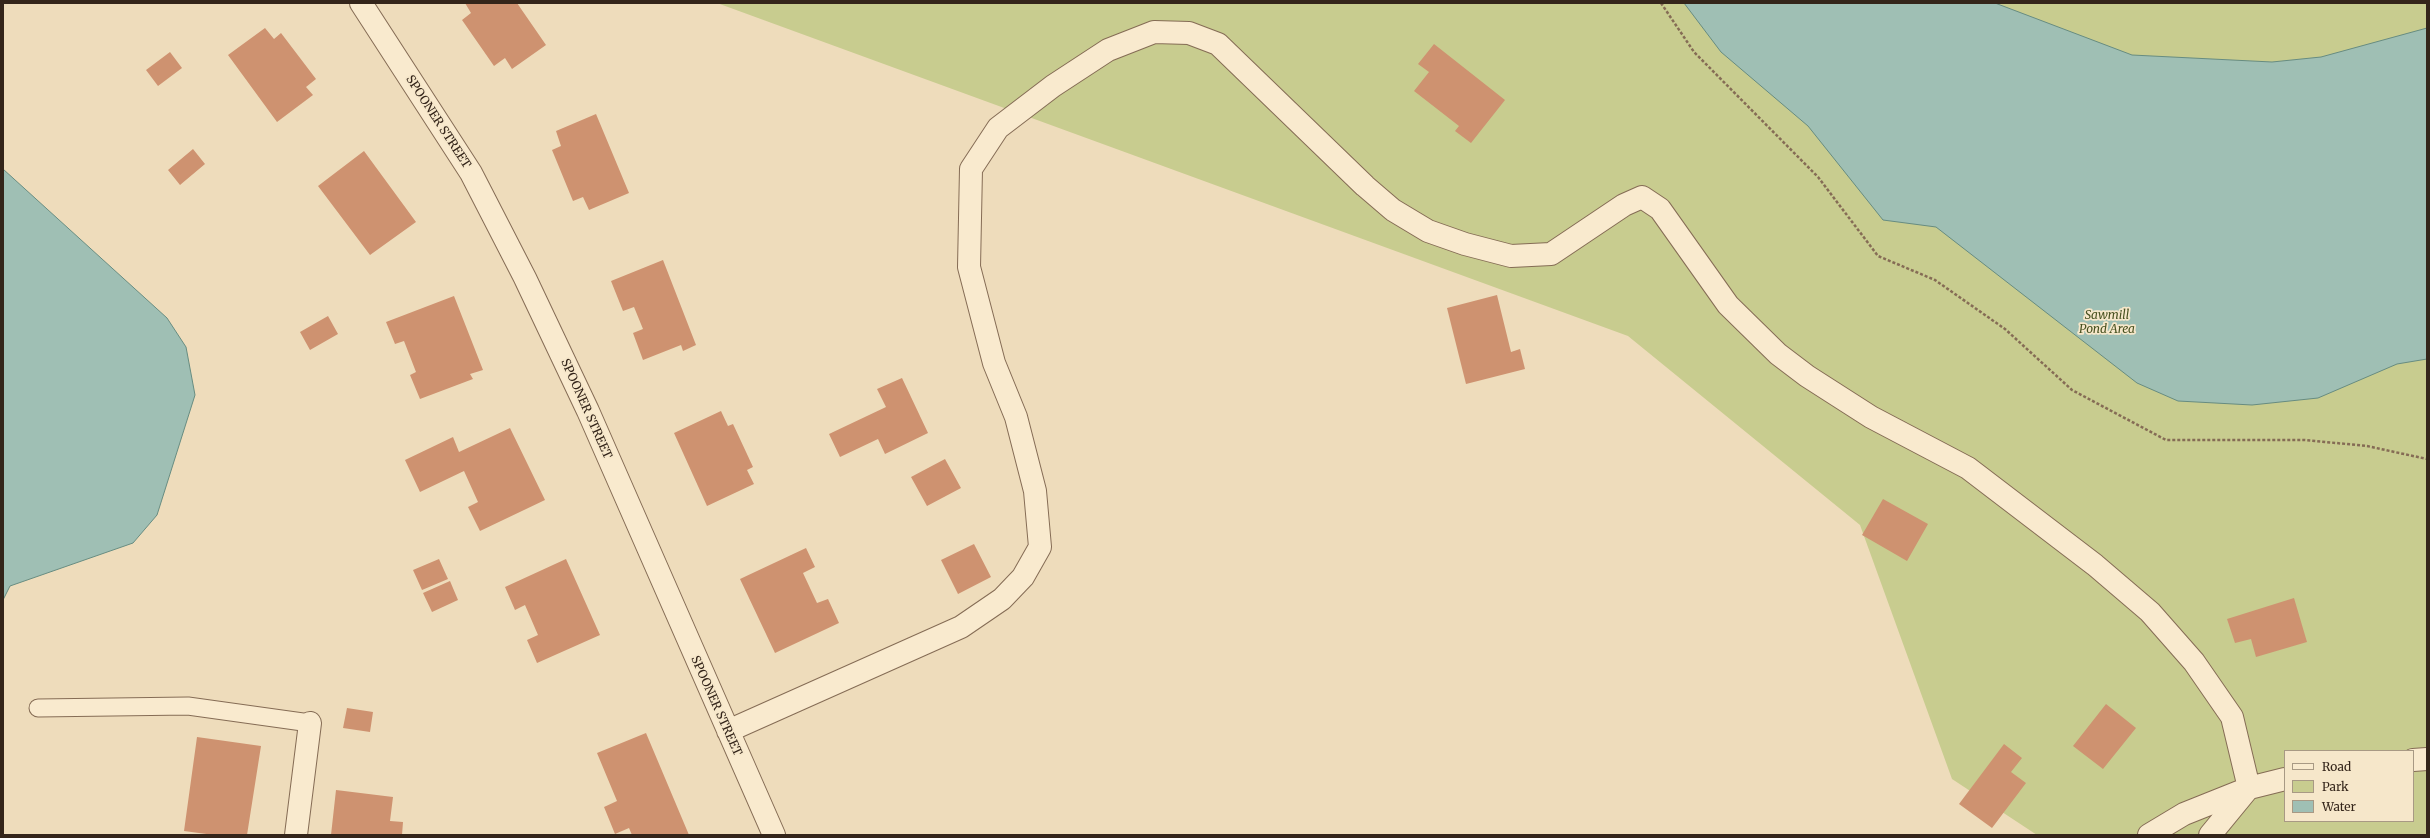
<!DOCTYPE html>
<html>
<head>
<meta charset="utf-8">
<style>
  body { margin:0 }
  #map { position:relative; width:2430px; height:838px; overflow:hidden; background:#eedcbb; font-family:Merriweather,serif }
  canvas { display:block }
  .frame { position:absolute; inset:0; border:4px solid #34251a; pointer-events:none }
  .legend { position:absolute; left:2284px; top:750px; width:130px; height:72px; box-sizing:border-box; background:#f6e7ca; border:1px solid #a89984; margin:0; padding:5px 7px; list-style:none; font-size:12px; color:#34251a }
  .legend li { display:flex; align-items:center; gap:8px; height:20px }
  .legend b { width:20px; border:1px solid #a89984 }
</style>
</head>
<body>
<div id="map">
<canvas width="2430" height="838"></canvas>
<div class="frame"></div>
<ul class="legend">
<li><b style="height:5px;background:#f9eace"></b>Road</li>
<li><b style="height:11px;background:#c8cc8f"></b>Park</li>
<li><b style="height:11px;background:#9fbfb4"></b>Water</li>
</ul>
</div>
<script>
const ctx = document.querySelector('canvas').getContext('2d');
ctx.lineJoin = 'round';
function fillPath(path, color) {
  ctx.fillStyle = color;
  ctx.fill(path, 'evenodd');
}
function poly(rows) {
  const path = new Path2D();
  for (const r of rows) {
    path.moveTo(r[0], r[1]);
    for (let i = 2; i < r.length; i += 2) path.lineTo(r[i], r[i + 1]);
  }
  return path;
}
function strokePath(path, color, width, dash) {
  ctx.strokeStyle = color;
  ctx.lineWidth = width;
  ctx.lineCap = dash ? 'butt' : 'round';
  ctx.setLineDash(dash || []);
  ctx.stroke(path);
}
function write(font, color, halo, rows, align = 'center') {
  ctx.font = font + ' Merriweather,serif';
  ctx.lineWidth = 3.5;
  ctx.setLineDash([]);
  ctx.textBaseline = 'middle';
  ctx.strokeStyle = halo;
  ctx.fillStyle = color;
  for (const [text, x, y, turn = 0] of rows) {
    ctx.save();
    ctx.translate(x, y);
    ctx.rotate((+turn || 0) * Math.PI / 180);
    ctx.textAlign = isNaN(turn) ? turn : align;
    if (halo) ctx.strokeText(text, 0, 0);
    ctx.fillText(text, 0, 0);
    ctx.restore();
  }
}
fillPath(poly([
  [717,3,2427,3,2427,835,2037,835,1952,779,1860,525,1628,336],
  [2285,751,2413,751,2413,821,2285,821]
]), '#c8cc8f');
const water = poly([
  [1684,3,1995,3,2132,55,2272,62,2321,57,2427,28,2427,359,2397,364,2318,398,2252,405,2178,401,2137,383,1936,227,1883,220,1808,126,1721,52,1684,3],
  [3,169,167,318,186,347,195,395,157,515,133,543,10,586,3,600,3,169]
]);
fillPath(water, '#9fbfb4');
strokePath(water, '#678c81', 1);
fillPath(poly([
  [465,3,517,3,546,45,512,69,505,58,494,66,462,20,471,13],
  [265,28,274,39,281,33,316,79,306,87,313,95,277,122,228,55],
  [1434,44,1505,100,1471,143,1455,131,1459,126,1414,91,1429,72,1418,64],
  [170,52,182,68,158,86,146,70],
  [596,114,629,193,589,210,583,197,573,201,552,150,561,146,556,131],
  [193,149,205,164,180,185,168,170],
  [364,151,416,222,370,255,318,186],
  [663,260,696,345,683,351,681,345,643,360,633,333,643,329,634,307,623,311,611,281],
  [1497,295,1511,352,1520,349,1525,369,1466,384,1447,308],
  [454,296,483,370,470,374,473,379,420,399,410,375,416,372,404,341,395,344,386,322],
  [328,316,338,334,310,350,300,332],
  [902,378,928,433,885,454,878,439,840,457,829,434,886,407,877,389],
  [721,411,728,426,733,424,753,467,747,470,754,484,707,506,674,433],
  [510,428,545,500,480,531,468,507,478,502,464,471,420,492,405,460,453,437,459,452],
  [945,459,961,488,927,506,911,477],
  [1883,499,1928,524,1907,561,1862,535],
  [974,544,991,577,958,594,941,560],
  [806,548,815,567,803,573,817,603,828,599,839,623,775,653,740,579],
  [439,559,448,579,422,590,413,570],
  [566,559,600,635,537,663,527,640,538,635,525,605,515,610,505,587],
  [450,581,458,600,432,612,423,593],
  [2294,598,2307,642,2256,657,2251,639,2235,643,2227,619],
  [2106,704,2136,728,2103,769,2073,746],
  [347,708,373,712,370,732,343,728],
  [646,733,689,835,632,835,629,828,615,834,604,807,617,801,597,753],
  [197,737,261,746,247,835,214,835,184,831],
  [2004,744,2022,758,2011,772,2026,783,1992,828,1959,804],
  [336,790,393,797,390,821,403,822,402,835,331,835]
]), '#ce9270');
const lane = poly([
  [38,708,188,706,310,723]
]);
const street = poly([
  [361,3,471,173,525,278,588,411,774,835],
  [728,731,961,627,1002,599,1023,577,1040,547,1035,491,1016,417,994,363,969,267,971,169,998,128,1053,86,1108,50,1154,32,1189,33,1218,44,1365,186,1393,210,1428,231,1465,244,1511,256,1551,254,1624,205,1642,197,1660,209,1728,305,1778,354,1807,376,1871,417,1968,468,2095,565,2150,612,2194,662,2232,717,2249,788],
  [2413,760,2427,759],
  [296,835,310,723],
  [2149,835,2184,814,2249,788,2285,779],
  [2210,835,2247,790]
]);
strokePath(lane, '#856c55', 19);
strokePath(street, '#856c55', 24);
strokePath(poly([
  [1661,3,1694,52,1818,177,1878,256,1935,280,2005,329,2072,390,2166,440,2305,440,2367,446,2427,459]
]), '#856c55', 2.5, [3, 2]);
strokePath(lane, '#f9eace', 17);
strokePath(street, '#f9eace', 22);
write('12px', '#34251a', '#f6e7ca', [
  ["SPOONER STREET",438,122,57],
  ["SPOONER STREET",586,409,66],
  ["SPOONER STREET",716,706,66]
]);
write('italic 12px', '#475120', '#f6e7ca', [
  ["Sawmill",2107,316],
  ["Pond Area",2107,330]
]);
</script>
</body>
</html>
